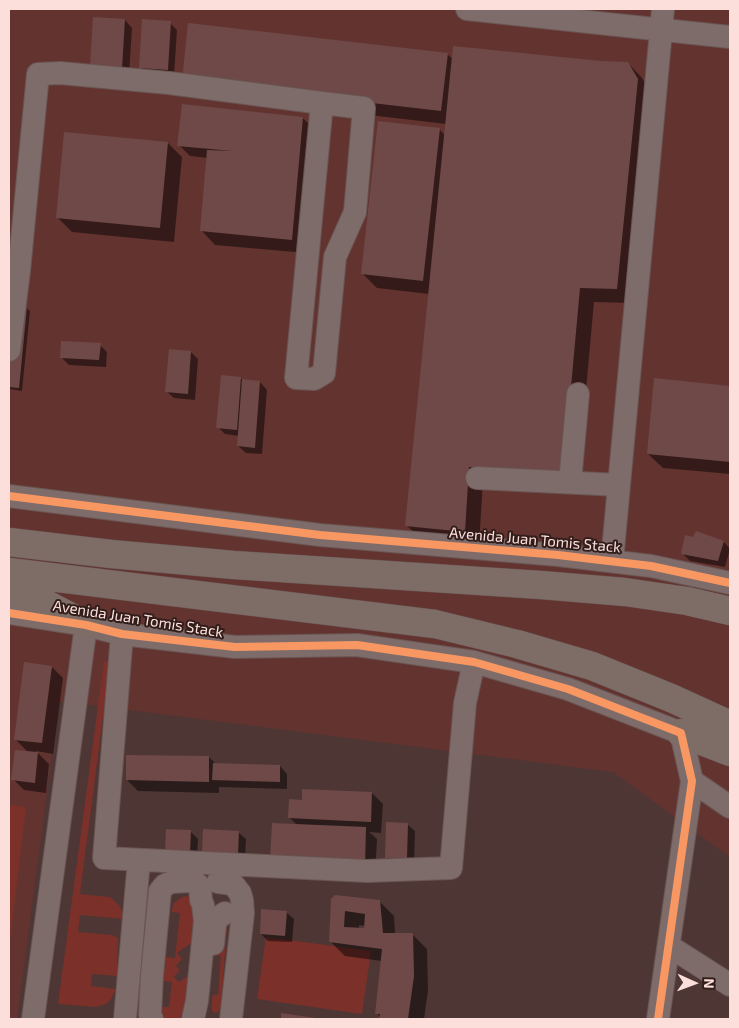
<!DOCTYPE html>
<html>
<head>
<meta charset="utf-8">
<style>
  body { margin:0 }
  #map { position:relative; width:739px; height:1028px; overflow:hidden; background:#4e3634; font-family:"Exo 2",sans-serif }
  canvas { display:block }
  .frame { position:absolute; inset:0; border:10px solid #fcdfdb; pointer-events:none }
  .north { position:absolute; left:669px; top:958px; width:50px; height:50px; -webkit-text-stroke:4px #311d1a; paint-order:stroke; rotate:92deg; font-size:14px; font-weight:700; line-height:20px; text-align:center; color:#fcdfdb }
  .north::after { content:''; display:block; margin:auto; width:18px; height:22px; background:#fcdfdb; clip-path:polygon(50% 0,100% 100%,50% 72%,0 100%) }
</style>
</head>
<body>
<div id="map">
<canvas width="739" height="1028"></canvas>
<div class="frame"></div>
<div class="north">N</div>
</div>
<script>
const ctx = document.querySelector('canvas').getContext('2d');
ctx.lineJoin = 'round';
function fillPath(path, color) {
  ctx.fillStyle = color;
  ctx.fill(path, 'evenodd');
}
function poly(rows) {
  const path = new Path2D();
  for (const r of rows) {
    path.moveTo(r[0], r[1]);
    for (let i = 2; i < r.length; i += 2) path.lineTo(r[i], r[i + 1]);
  }
  return path;
}
function strokePath(path, color, width, dash) {
  ctx.strokeStyle = color;
  ctx.lineWidth = width;
  ctx.lineCap = dash ? 'butt' : 'round';
  ctx.setLineDash(dash || []);
  ctx.stroke(path);
}
function write(font, color, halo, rows, align = 'center') {
  ctx.font = font + ' "Exo 2",sans-serif';
  ctx.lineWidth = 4;
  ctx.setLineDash([]);
  ctx.textBaseline = 'middle';
  ctx.strokeStyle = halo;
  ctx.fillStyle = color;
  for (const [text, x, y, turn = 0] of rows) {
    ctx.save();
    ctx.translate(x, y);
    ctx.rotate((+turn || 0) * Math.PI / 180);
    ctx.textAlign = isNaN(turn) ? turn : align;
    if (halo) ctx.strokeText(text, 0, 0);
    ctx.fillText(text, 0, 0);
    ctx.restore();
  }
}
fillPath(poly([
  [9,9,730,9,730,857,613,772,59,701,17,1019,9,1019]
]), '#63342f');
fillPath(poly([
  [104,661,110,662,80,894,110,897,119,905,122,912,123,919,80,915,78,932,112,935,118,938,117,976,92,974,91,986,116,989,111,999,106,1004,96,1007,58,1004],
  [9,805,26,807,9,948],
  [184,896,191,897,196,903,194,941,177,953,182,959,176,966,180,970,174,977,179,982,190,975,185,1010,180,1018,167,1019,160,1016,161,1007,169,1007,172,982,163,981,166,957,175,958,180,913,171,912,174,903],
  [225,925,227,927,221,1007,218,1012,215,1013,212,1011,212,999,213,995,218,995,221,956,216,955,219,928],
  [266,937,371,951,362,1014,257,999]
]), '#7b302a');
fillPath(poly([
  [125,20,132,28,129,75,99,74],
  [170,23,177,30,174,76,148,74,140,67],
  [447,54,453,59,628,63,642,78,652,95,631,303,594,302,577,489,483,481,479,546,421,539,406,525,429,294,377,288,363,274,439,129,445,135,446,124,198,95],
  [303,118,314,129,306,253,215,245,201,230,208,158,190,156,179,145],
  [168,143,182,157,174,242,72,232,57,217],
  [9,306,27,308,30,311,22,391,9,389],
  [100,345,107,352,106,367,69,365,62,358],
  [191,352,198,359,195,400,174,398,166,391],
  [241,378,243,381,260,382,267,390,262,454,246,453,238,446,239,436,225,434,218,427],
  [655,380,730,387,730,474,663,468,648,454],
  [693,538,724,542,730,549,725,567,690,561,682,553],
  [52,667,63,678,53,754,36,751,49,764,46,793,24,790,13,779,28,752,15,739],
  [209,757,216,764,280,766,287,774,287,789,219,787,219,793,138,791,127,780],
  [372,793,383,804,381,833,369,832,377,839,375,876,297,825,290,818,303,801],
  [407,824,415,831,414,865,393,865,386,857],
  [190,831,198,839,197,861,174,860],
  [238,832,246,839,245,862,211,861],
  [332,900,380,902,394,916,395,934,412,934,427,949,428,991,424,1019,380,1019,380,1017,377,1013,382,961,345,956,330,941],
  [359,925,365,926,365,930,359,929],
  [286,912,294,919,292,942,268,941,261,934]
]), '#0007');
fillPath(poly([
  [93,17,125,19,122,69,90,67],
  [142,19,171,21,168,70,139,68],
  [188,23,448,53,441,111,182,81],
  [453,46,601,61,628,62,638,79,617,289,580,288,563,475,469,467,465,532,405,526],
  [182,104,303,117,292,240,200,231,207,150,233,151,177,146],
  [378,121,440,128,423,281,361,274],
  [64,132,168,142,160,228,56,218],
  [9,304,27,307,19,388,9,387],
  [61,341,101,343,99,360,60,358],
  [169,349,191,351,188,394,165,392],
  [221,375,241,377,237,430,216,428],
  [654,378,730,386,730,462,647,454],
  [242,379,260,381,255,448,237,446],
  [696,531,724,541,718,561,681,554,685,535,693,537],
  [24,662,52,666,42,743,14,740],
  [15,750,38,752,35,783,11,780],
  [126,755,209,756,209,782,126,780],
  [213,763,280,765,280,782,212,780],
  [302,789,372,792,371,822,288,818,289,799,302,800],
  [386,822,408,823,407,858,385,858],
  [272,823,366,827,365,866,270,862],
  [166,829,191,830,190,854,165,853],
  [203,829,239,831,238,855,202,854],
  [335,895,380,900,383,933,413,933,414,976,408,1019,379,1019,380,1014,375,1014,382,949,329,942,331,899],
  [345,911,365,914,364,928,344,927],
  [261,909,287,911,285,936,260,934],
  [281,1013,316,1018,316,1019,281,1019]
]), '#6e4948');
const minor = poly([
  [467,9,730,37],
  [9,350,19,271,38,74,60,73,169,83,322,103,364,108,355,212,335,257,324,373,314,379,296,378,322,103],
  [477,478,619,485],
  [570,482,578,394],
  [9,496,320,535,558,555,651,566,730,583],
  [612,561,663,9],
  [9,613,86,625,122,634,235,647,357,645,474,662,568,689,681,733,692,781,658,1019],
  [122,634,104,858,367,871,451,868,465,703,474,662],
  [692,781,730,807],
  [218,882,233,884,240,893,242,900,243,913,231,1019],
  [213,944,215,924,218,918,225,913],
  [669,946,730,985],
  [33,1019,86,625],
  [125,1019,139,860],
  [152,1019,150,1015,152,975,160,891,165,885,172,882,190,881,196,883,200,887,201,900],
  [193,1019,197,1001,205,921,203,905]
]);
const major = poly([
  [9,542,111,554,234,565,541,585,625,592,687,601,730,611],
  [9,572,435,624,517,644,592,666,671,698,730,725],
  [9,589,46,604,86,625],
  [681,733,730,752]
]);
strokePath(minor, '#6a5553', 24);
strokePath(major, '#6a5553', 29);
strokePath(minor, '#7e6c6a', 22);
strokePath(major, '#7e6d66', 28);
strokePath(poly([
  [9,496,320,535,558,555,651,566,730,583],
  [9,613,86,625,122,634,235,647,357,645,474,662,568,689,681,733,692,781,658,1019]
]), '#f99763', 8);
write('15px', '#fcdfdb', '#311d1a', [
  ["Avenida Juan Tomis Stack",535,540,5],
  ["Avenida Juan Tomis Stack",138,619,9]
]);
</script>
</body>
</html>
